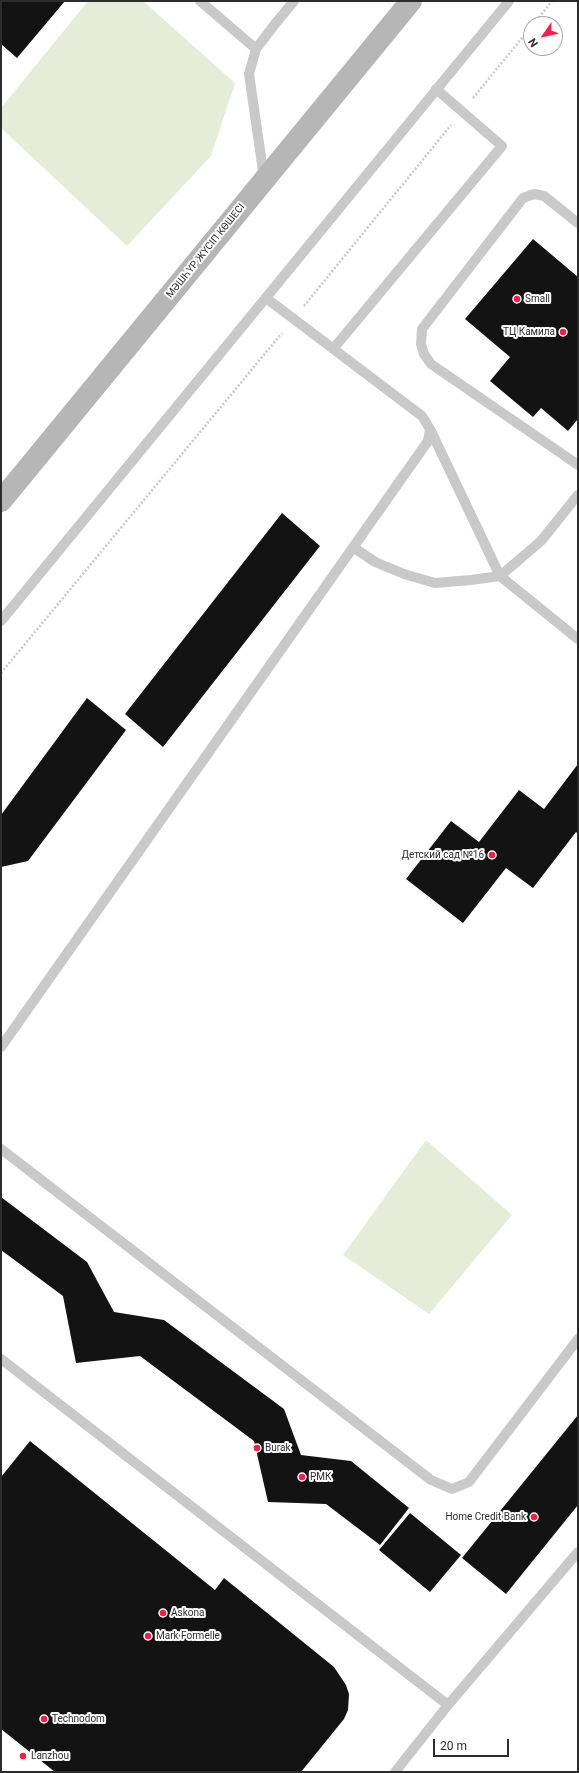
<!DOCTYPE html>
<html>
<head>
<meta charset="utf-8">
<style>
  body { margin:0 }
  #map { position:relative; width:579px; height:1773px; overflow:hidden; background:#fff; font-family:Roboto,sans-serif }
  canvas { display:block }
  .frame { position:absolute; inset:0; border:2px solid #2c2c2c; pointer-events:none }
  .north { position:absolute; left:523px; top:16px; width:40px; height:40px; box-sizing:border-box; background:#fff; border:1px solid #ababab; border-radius:50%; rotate:236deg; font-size:11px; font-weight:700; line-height:16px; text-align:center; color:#2c2c2c }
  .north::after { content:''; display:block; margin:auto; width:14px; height:18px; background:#f31f45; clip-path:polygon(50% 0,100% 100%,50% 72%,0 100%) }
  .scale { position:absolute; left:433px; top:1739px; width:76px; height:18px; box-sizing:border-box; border:2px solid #2c2c2c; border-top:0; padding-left:5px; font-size:12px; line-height:14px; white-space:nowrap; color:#2c2c2c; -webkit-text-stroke:3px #fff; paint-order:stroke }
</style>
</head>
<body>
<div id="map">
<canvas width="579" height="1773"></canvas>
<div class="frame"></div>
<div class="north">N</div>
<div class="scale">20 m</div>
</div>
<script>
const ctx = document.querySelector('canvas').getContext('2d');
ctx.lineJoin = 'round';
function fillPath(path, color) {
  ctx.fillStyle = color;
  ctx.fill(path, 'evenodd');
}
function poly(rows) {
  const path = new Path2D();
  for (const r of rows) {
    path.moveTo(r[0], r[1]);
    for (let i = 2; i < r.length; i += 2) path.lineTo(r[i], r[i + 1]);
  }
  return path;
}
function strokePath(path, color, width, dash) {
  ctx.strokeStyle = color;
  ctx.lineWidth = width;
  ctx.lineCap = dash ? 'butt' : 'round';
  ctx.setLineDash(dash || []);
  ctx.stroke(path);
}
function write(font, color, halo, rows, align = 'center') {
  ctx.font = font + ' Roboto,sans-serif';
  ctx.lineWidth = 4;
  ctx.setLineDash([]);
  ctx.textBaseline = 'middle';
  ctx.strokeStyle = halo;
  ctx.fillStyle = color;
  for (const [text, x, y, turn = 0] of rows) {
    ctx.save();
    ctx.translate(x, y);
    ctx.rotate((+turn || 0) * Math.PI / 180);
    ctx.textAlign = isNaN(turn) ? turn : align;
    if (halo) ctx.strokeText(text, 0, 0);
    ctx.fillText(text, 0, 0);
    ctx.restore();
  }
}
fillPath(poly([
  [88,1,143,1,235,83,211,156,127,246,1,128,1,108],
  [426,1140,512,1215,429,1314,343,1255]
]), '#e5ecd8');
fillPath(poly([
  [1,1,65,1,17,58,1,44],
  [533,239,578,277,578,419,568,431,541,408,533,417,490,381,510,357,465,319],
  [282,513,320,546,163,747,125,714],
  [87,698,126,730,28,861,1,867,1,815],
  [578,764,578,834,576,832,533,888,506,868,463,923,406,879,451,821,479,842,519,790,544,809],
  [1,1197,87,1262,114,1312,164,1320,284,1409,301,1455,351,1461,409,1508,380,1545,326,1504,268,1502,254,1441,140,1356,76,1363,63,1296,1,1250],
  [578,1415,578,1505,506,1594,462,1558],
  [30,1441,215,1590,224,1578,334,1667,346,1685,349,1694,348,1710,344,1719,301,1772,55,1772,1,1729,1,1477],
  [410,1513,461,1555,430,1592,379,1550]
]), '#131313');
strokePath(poly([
  [534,24,552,1],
  [473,98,531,27],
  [304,306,451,125],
  [1,673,282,333]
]), '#c9c9c9', 2.5, [2, 2]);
strokePath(poly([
  [200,1,256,49,249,74,264,178],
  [256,49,275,24,294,1],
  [578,223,544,196,534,194,523,198,422,329,421,344,424,354,431,364,578,465],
  [333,349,502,146,436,89],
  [430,429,500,576,578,639],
  [353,547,375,562,404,574,435,583,471,580,500,576,541,541,578,495],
  [1,621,509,1],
  [1,1047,428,441,430,429,422,416,266,298],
  [1,1149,431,1480,452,1489,469,1482,578,1339],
  [1,1359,448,1705],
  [395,1772,448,1705,578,1552]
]), '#c9c9c9', 10);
strokePath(poly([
  [1,501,411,1]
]), '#b6b6b6', 22);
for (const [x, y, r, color] of [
  [517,299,4,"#f31f45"],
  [563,332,4,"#f31f45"],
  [492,855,4,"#f31f45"],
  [257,1448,4,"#f31f45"],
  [302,1477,4,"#f31f45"],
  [534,1517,4,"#f31f45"],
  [163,1613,4,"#f31f45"],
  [148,1636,4,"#f31f45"],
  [44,1719,4,"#f31f45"],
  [23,1756,4,"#f31f45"]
]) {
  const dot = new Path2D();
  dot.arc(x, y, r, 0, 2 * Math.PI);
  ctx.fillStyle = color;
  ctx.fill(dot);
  strokePath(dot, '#fff', 1.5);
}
write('10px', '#2c2c2c', '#fff', [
  ["МӘШҺҮР ЖҮСІП КӨШЕСІ",206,251,-51]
]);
write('10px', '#2c2c2c', '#fff', [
  ["Small",525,299],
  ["ТЦ Камила",555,332,"right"],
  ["Детский сад №16",484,855,"right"],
  ["Burak",265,1448],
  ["РМК",310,1477],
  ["Home Credit Bank",526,1517,"right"],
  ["Askona",171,1613],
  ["Mark Formelle",156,1636],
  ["Technodom",52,1719],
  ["Lanzhou",31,1756]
], 'left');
</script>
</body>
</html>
